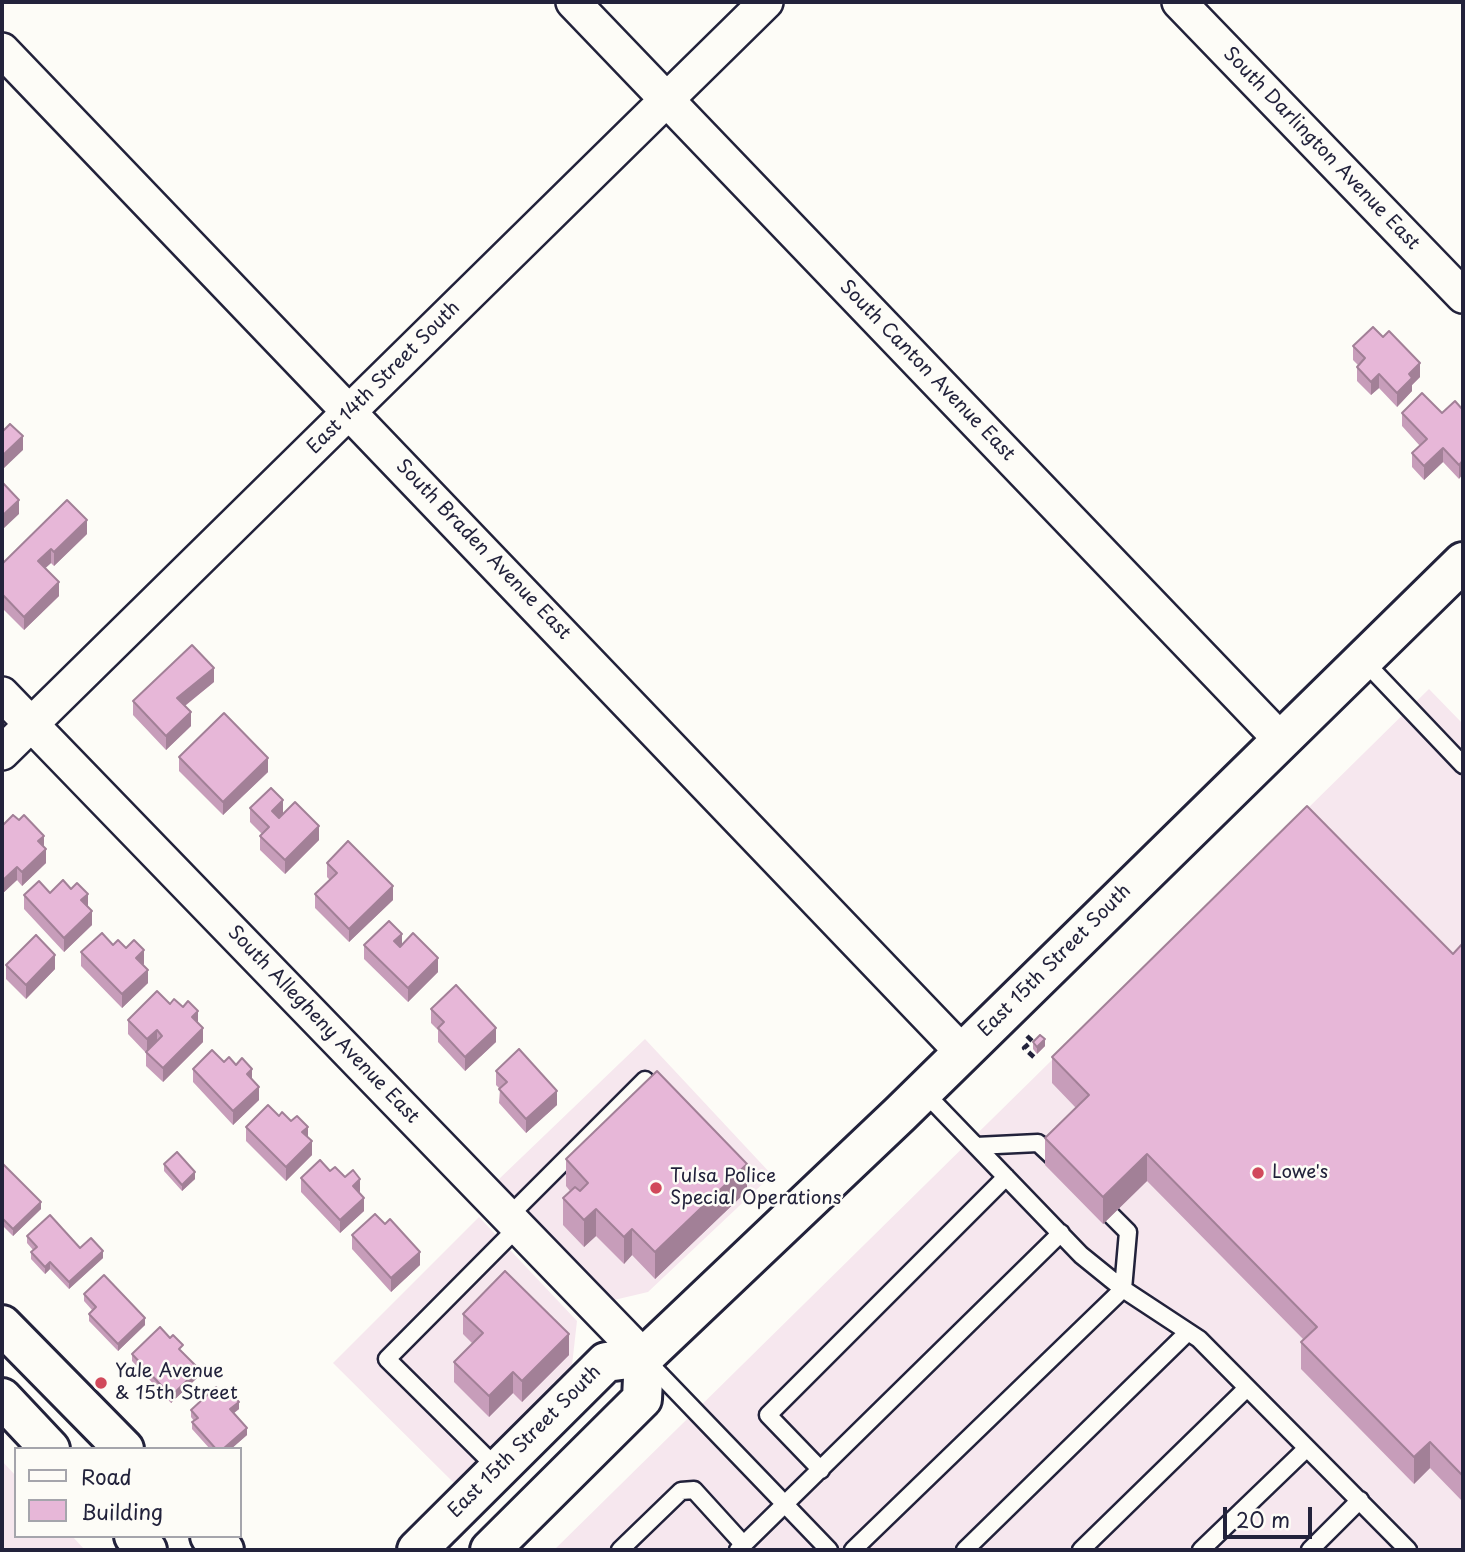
<!DOCTYPE html>
<html>
<head>
<meta charset="utf-8">
<style>
  body { margin:0 }
  #map { position:relative; width:1465px; height:1552px; overflow:hidden; background:#fdfcf7; font-family:"Playpen Sans",sans-serif }
  canvas { display:block }
  .frame { position:absolute; inset:0; border:4px solid #22223b; pointer-events:none }
  .legend { position:absolute; left:14px; top:1447px; width:228px; height:91px; box-sizing:border-box; background:#fdfcf7; border:2px solid #a5a5ac; margin:0; padding:9px 12px; list-style:none; font-size:21px; color:#22223b }
  .legend li { display:flex; align-items:center; gap:14px; height:35px }
  .legend b { width:35px; border:2px solid #a5a5ac }
  .scale { position:absolute; left:1223px; top:1507px; width:89px; height:32px; box-sizing:border-box; border:4px solid #22223b; border-top:0; padding-left:9px; font-size:21px; line-height:24px; white-space:nowrap; color:#22223b; -webkit-text-stroke:5px #fdfcf7; paint-order:stroke }
</style>
</head>
<body>
<div id="map">
<canvas width="1465" height="1552"></canvas>
<div class="frame"></div>
<ul class="legend">
<li><b style="height:9px;background:#fdfcf7"></b>Road</li>
<li><b style="height:19px;background:#e7b7d8"></b>Building</li>
</ul>
<div class="scale">20 m</div>
</div>
<script>
const ctx = document.querySelector('canvas').getContext('2d');
ctx.lineJoin = 'round';
function fillPath(path, color) {
  ctx.fillStyle = color;
  ctx.fill(path, 'evenodd');
}
function poly(rows) {
  const path = new Path2D();
  for (const r of rows) {
    path.moveTo(r[0], r[1]);
    for (let i = 2; i < r.length; i += 2) path.lineTo(r[i], r[i + 1]);
  }
  return path;
}
function strokePath(path, color, width, dash) {
  ctx.strokeStyle = color;
  ctx.lineWidth = width;
  ctx.lineCap = dash ? 'butt' : 'round';
  ctx.setLineDash(dash || []);
  ctx.stroke(path);
}
function write(font, color, halo, rows, align = 'center') {
  ctx.font = font + ' "Playpen Sans",sans-serif';
  ctx.lineWidth = 5;
  ctx.setLineDash([]);
  ctx.textBaseline = 'middle';
  ctx.strokeStyle = halo;
  ctx.fillStyle = color;
  for (const [text, x, y, turn = 0] of rows) {
    ctx.save();
    ctx.translate(x, y);
    ctx.rotate((+turn || 0) * Math.PI / 180);
    ctx.textAlign = isNaN(turn) ? turn : align;
    if (halo) ctx.strokeText(text, 0, 0);
    ctx.fillText(text, 0, 0);
    ctx.restore();
  }
}
fillPath(poly([
  [1429,689,1463,724,1463,1550,554,1550],
  [645,1039,772,1175,648,1292,614,1300,498,1180],
  [479,1217,577,1321,572,1365,454,1483,333,1363],
  [2,1461,16,1476,16,1536,72,1536,85,1550,2,1550]
]), '#f6e7ee');
const service = poly([
  [1363,660,1463,765],
  [923,1091,1081,1255,1123,1289,1199,1339,1408,1550],
  [976,1146,1038,1143,1053,1157],
  [508,1217,645,1080],
  [648,1362,829,1550],
  [498,1469,387,1359,518,1227],
  [821,1470,768,1415,1006,1177],
  [620,1550,681,1491,694,1490,744,1545],
  [738,1550,1061,1233],
  [853,1550,1123,1289,1128,1232,1112,1216],
  [965,1550,1188,1332],
  [1081,1550,1247,1388],
  [1201,1550,1307,1448],
  [1310,1550,1360,1500]
]);
const minor = poly([
  [573,2,1281,740],
  [1179,2,1463,296],
  [2,50,963,1053],
  [2,694,644,1357],
  [2,753,766,2]
]);
const secondary = poly([
  [2,1325,124,1449],
  [2,1398,50,1449],
  [134,1536,147,1550],
  [210,1536,224,1550],
  [417,1550,606,1362,644,1357,900,1114,1463,562],
  [490,1550,642,1399,644,1357]
]);
strokePath(service, '#22223b', 21);
strokePath(minor, '#22223b', 38);
strokePath(secondary, '#22223b', 44);
strokePath(poly([
  [1027,1036,1032,1041,1024,1048,1037,1060]
]), '#22223b', 4.5, [7, 5]);
strokePath(service, '#fdfcf7', 16);
strokePath(minor, '#fdfcf7', 33);
strokePath(secondary, '#fdfcf7', 38);
fillPath(poly([
  [1353,346,1420,377,1412,385,1412,391,1397,407,1379,388,1371,395,1357,381,1357,367,1358,365,1353,360],
  [1463,410,1459,479,1443,462,1424,480,1412,467,1412,453,1420,446,1402,426,1402,413,1442,413],
  [87,534,54,566,51,563,45,568,59,596,24,630,2,608,2,564],
  [214,682,185,706,191,726,166,750,133,715,133,701],
  [179,757,268,772,223,815,179,771],
  [250,808,283,814,319,840,285,874,260,850,260,836,262,834,250,822],
  [2,826,44,847,46,863,22,886,17,880,2,894],
  [327,863,393,900,349,942,315,908,315,894,330,880,327,877],
  [50,893,88,906,92,925,64,952,24,909,24,895],
  [1463,943,1463,1502,1430,1468,1414,1484,1301,1369,1301,1342,1304,1340,1147,1181,1103,1224,1045,1165,1045,1138,1076,1108,1052,1083,1052,1057,1453,954],
  [113,945,126,948,144,964,143,965,148,983,122,1008,81,966,81,952],
  [364,945,402,945,438,972,408,1002,364,959],
  [6,965,55,969,26,999,6,979],
  [170,1004,198,1023,203,1042,163,1082,146,1066,146,1053,128,1034,128,1020],
  [431,1009,496,1042,465,1071,438,1042,438,1030,431,1023],
  [1033,1042,1045,1046,1037,1054,1033,1049],
  [224,1062,236,1065,252,1079,259,1100,233,1125,193,1082,193,1069],
  [496,1071,557,1105,526,1133,499,1103,500,1089,496,1085],
  [279,1116,308,1137,312,1155,286,1181,246,1141,246,1127],
  [566,1159,747,1191,655,1279,632,1255,624,1264,596,1236,584,1247,563,1225,563,1198,570,1191,566,1186],
  [2,1163,41,1209,13,1236,2,1225],
  [164,1164,195,1179,182,1191,164,1171],
  [330,1171,360,1193,364,1211,340,1233,301,1192,301,1178],
  [352,1235,420,1265,391,1292,352,1249],
  [27,1236,80,1248,103,1258,69,1289,50,1269,45,1274,31,1259,31,1252,33,1250,27,1243],
  [84,1294,145,1325,118,1351,89,1321,89,1314,92,1310,84,1301],
  [463,1314,569,1355,522,1402,513,1393,489,1417,454,1382,454,1362,473,1344,463,1334],
  [183,1352,199,1376,171,1403,132,1361,132,1354],
  [223,1395,239,1409,234,1413,247,1435,231,1449,210,1449,192,1429,192,1422,194,1421,191,1417,191,1410]
]), '#c79dba');
fillPath(poly([
  [1420,363,1420,377,1412,385,1412,391,1397,407,1397,393,1409,374],
  [1379,374,1379,388,1371,395,1371,382],
  [23,436,23,450,2,470,2,456],
  [1443,448,1443,462,1424,480,1424,466],
  [1463,460,1463,474,1459,479,1459,465],
  [19,500,19,514,2,530,2,516],
  [87,520,87,534,54,566,54,552],
  [51,549,51,563,38,575,38,561],
  [59,582,59,596,24,630,24,617],
  [214,668,214,682,177,712,177,698],
  [191,712,191,726,166,750,166,736],
  [268,758,268,772,223,815,223,802],
  [283,800,283,814,272,825,272,811],
  [319,826,319,840,285,874,285,860],
  [44,836,44,849,38,841],
  [46,849,46,863,22,886,22,872],
  [17,867,17,880,2,894,2,881],
  [393,886,393,900,349,942,349,929],
  [88,894,88,908,81,900],
  [92,911,92,925,64,952,64,938],
  [402,934,402,948,394,955,394,941],
  [144,950,144,964,136,971,136,958],
  [55,955,55,969,26,999,26,985],
  [438,958,438,972,408,1002,408,988],
  [148,970,148,983,122,1008,122,994],
  [198,1011,198,1025,192,1017],
  [203,1028,203,1042,163,1082,163,1068],
  [496,1028,496,1042,465,1071,465,1057],
  [157,1030,157,1044,147,1053,147,1039],
  [1045,1039,1045,1046,1037,1054,1037,1047],
  [252,1069,252,1083,247,1074],
  [259,1087,259,1100,233,1125,233,1111],
  [557,1091,557,1105,526,1133,526,1119],
  [308,1127,308,1140,302,1132],
  [312,1141,312,1155,286,1181,286,1167],
  [1147,1154,1147,1181,1103,1224,1103,1197],
  [747,1164,747,1191,655,1279,655,1252],
  [195,1172,195,1179,182,1191,182,1185],
  [360,1179,360,1193,353,1199,353,1186],
  [364,1198,364,1211,340,1233,340,1220],
  [41,1202,41,1209,13,1236,13,1229],
  [596,1209,596,1236,584,1247,584,1220],
  [632,1229,632,1255,624,1264,624,1237],
  [103,1251,103,1258,69,1289,69,1282],
  [420,1252,420,1265,391,1292,391,1278],
  [50,1262,50,1269,45,1274,45,1267],
  [145,1318,145,1325,118,1351,118,1344],
  [569,1334,569,1355,522,1402,522,1381],
  [199,1369,199,1376,171,1403,171,1396],
  [513,1372,513,1393,489,1417,489,1396],
  [239,1402,239,1409,230,1416,230,1409],
  [247,1428,247,1435,231,1449,223,1449],
  [1430,1442,1430,1468,1414,1484,1414,1457]
]), '#a28097');
const building = poly([
  [1373,327,1383,337,1389,331,1420,363,1409,374,1412,378,1397,393,1379,374,1371,382,1357,367,1365,358,1353,346,1373,327],
  [1422,393,1442,413,1455,401,1463,410,1463,460,1459,465,1443,448,1424,466,1412,453,1427,439,1402,413,1422,393],
  [10,424,23,436,2,456,2,432,10,424],
  [2,482,19,500,2,516,2,482],
  [67,500,87,520,54,552,51,549,38,561,59,582,24,617,2,594,2,564,67,500],
  [192,645,214,668,177,698,191,712,166,736,133,701,192,645],
  [224,713,268,758,223,802,179,757,224,713],
  [271,788,283,800,272,811,279,818,295,802,319,826,285,860,260,836,269,827,250,808,271,788],
  [1307,806,1453,954,1463,943,1463,1476,1430,1442,1414,1457,1301,1342,1317,1327,1147,1154,1103,1197,1045,1138,1089,1095,1052,1057,1307,806],
  [13,815,19,820,24,815,44,836,38,841,46,849,22,872,17,867,2,881,2,826,13,815],
  [348,841,393,886,349,929,315,894,337,873,327,863,348,841],
  [63,880,71,889,77,883,88,894,81,900,92,911,64,938,24,895,39,881,50,893,63,880],
  [389,921,402,934,394,941,400,947,413,933,438,958,408,988,364,945,389,921],
  [102,933,113,945,118,940,126,948,134,940,144,950,136,958,148,970,122,994,81,952,102,933],
  [36,935,55,955,26,985,6,965,36,935],
  [456,985,496,1028,465,1057,438,1028,444,1022,431,1009,456,985],
  [157,991,170,1004,174,999,183,1007,188,1001,198,1011,192,1017,203,1028,163,1068,146,1052,162,1036,157,1030,147,1039,128,1020,157,991],
  [1040,1035,1045,1039,1037,1047,1033,1042,1040,1035],
  [519,1049,557,1091,526,1119,499,1089,507,1082,496,1071,519,1049],
  [212,1050,224,1062,229,1057,236,1065,242,1058,252,1069,247,1074,259,1087,233,1111,193,1069,212,1050],
  [657,1071,747,1164,655,1252,632,1229,624,1237,596,1209,584,1220,563,1198,575,1187,580,1191,588,1183,566,1159,657,1071],
  [268,1105,279,1116,282,1112,291,1121,297,1116,308,1127,302,1132,312,1141,286,1167,246,1127,268,1105],
  [177,1152,195,1172,182,1185,164,1164,177,1152],
  [320,1160,330,1171,335,1167,345,1177,353,1170,360,1179,353,1186,364,1198,340,1220,301,1178,320,1160],
  [2,1163,41,1202,13,1229,2,1218,2,1163],
  [375,1214,385,1224,390,1219,420,1252,391,1278,352,1235,375,1214],
  [50,1215,80,1248,91,1238,103,1251,69,1282,50,1262,45,1267,31,1252,37,1247,27,1236,50,1215],
  [505,1271,569,1334,522,1381,513,1372,489,1396,454,1362,483,1333,463,1314,505,1271],
  [104,1275,145,1318,118,1344,89,1314,96,1307,84,1294,104,1275],
  [160,1327,170,1338,173,1335,183,1345,179,1349,199,1369,171,1396,132,1354,160,1327],
  [216,1387,223,1395,228,1390,239,1402,230,1409,247,1428,223,1449,216,1449,192,1422,198,1418,191,1410,216,1387]
]);
fillPath(building, '#e7b7d8');
strokePath(building, '#a28097', 2);
for (const [x, y, r, color] of [
  [1258,1173,7,"#d1495b"],
  [656,1188,7,"#d1495b"],
  [101,1383,7,"#d1495b"]
]) {
  const dot = new Path2D();
  dot.arc(x, y, r, 0, 2 * Math.PI);
  ctx.fillStyle = color;
  ctx.fill(dot);
  strokePath(dot, '#fdfcf7', 2.5);
}
write('19px', '#22223b', '#fdfcf7', [
  ["South Darlington Avenue East",1321,149,46],
  ["South Canton Avenue East",927,371,46],
  ["East 14th Street South",384,378,-45],
  ["South Braden Avenue East",483,550,46],
  ["East 15th Street South",1055,961,-45],
  ["South Allegheny Avenue East",323,1025,46],
  ["East 15th Street South",525,1442,-45]
]);
write('19px', '#22223b', '#fdfcf7', [
  ["Lowe's",1272,1173],
  ["Tulsa Police",670,1177],
  ["Special Operations",670,1199],
  ["Yale Avenue",115,1372],
  ["& 15th Street",115,1394]
], 'left');
</script>
</body>
</html>
